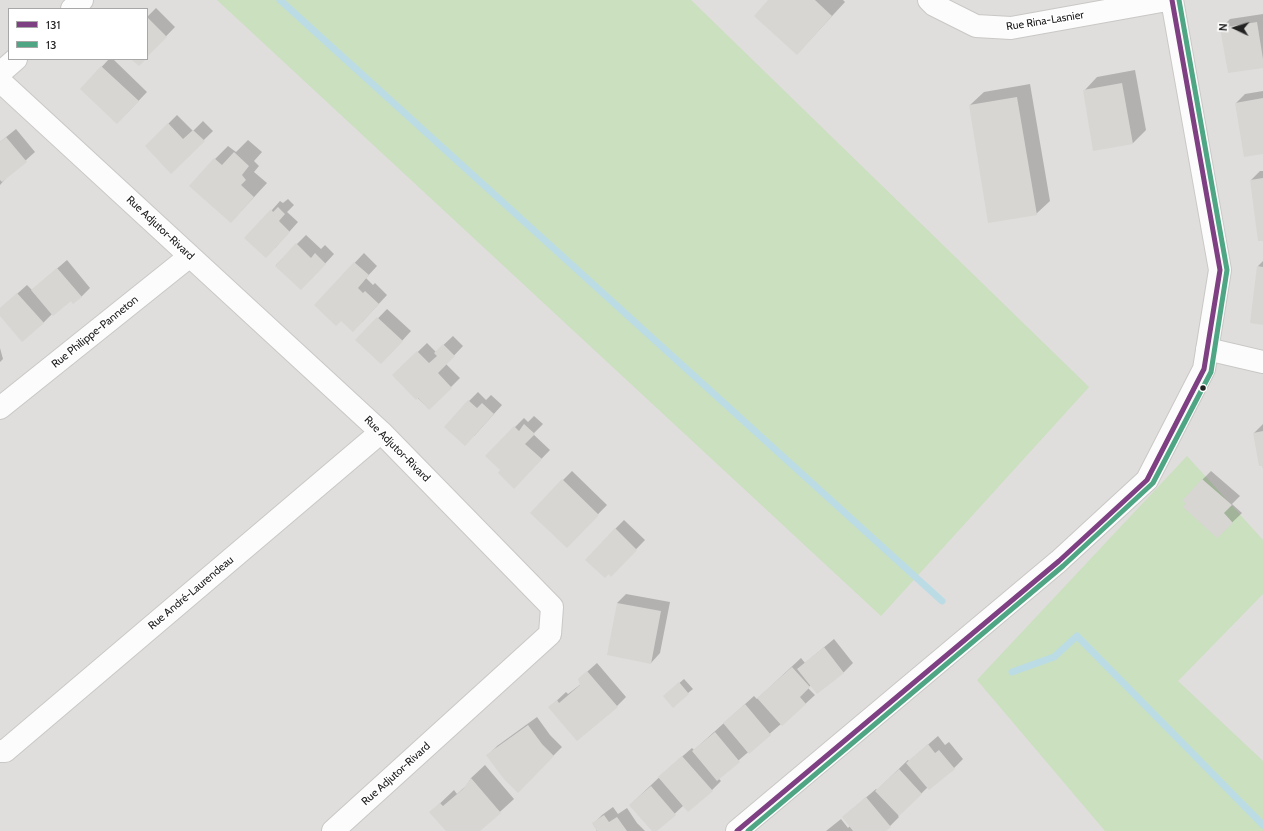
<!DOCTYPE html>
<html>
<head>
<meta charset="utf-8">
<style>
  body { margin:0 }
  #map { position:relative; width:1263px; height:831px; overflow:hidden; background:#f0eeea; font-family:Cabin,sans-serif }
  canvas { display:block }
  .legend { position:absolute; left:8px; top:8px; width:140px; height:52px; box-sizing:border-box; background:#fff; border:1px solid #a7a7a7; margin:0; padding:5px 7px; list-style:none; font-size:12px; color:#222 }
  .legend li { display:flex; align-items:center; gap:8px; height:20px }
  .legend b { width:20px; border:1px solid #a7a7a7 }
  .north { position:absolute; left:1215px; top:8px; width:40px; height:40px; -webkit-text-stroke:3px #fff; paint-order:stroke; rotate:274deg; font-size:11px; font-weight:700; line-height:16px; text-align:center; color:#222 }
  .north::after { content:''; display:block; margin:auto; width:14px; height:18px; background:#222; clip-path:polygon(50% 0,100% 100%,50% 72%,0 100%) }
</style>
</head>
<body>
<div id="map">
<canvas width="1263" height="831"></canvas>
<ul class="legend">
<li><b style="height:5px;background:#7e4082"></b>131</li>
<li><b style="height:5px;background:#4ea685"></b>13</li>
</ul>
<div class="north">N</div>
</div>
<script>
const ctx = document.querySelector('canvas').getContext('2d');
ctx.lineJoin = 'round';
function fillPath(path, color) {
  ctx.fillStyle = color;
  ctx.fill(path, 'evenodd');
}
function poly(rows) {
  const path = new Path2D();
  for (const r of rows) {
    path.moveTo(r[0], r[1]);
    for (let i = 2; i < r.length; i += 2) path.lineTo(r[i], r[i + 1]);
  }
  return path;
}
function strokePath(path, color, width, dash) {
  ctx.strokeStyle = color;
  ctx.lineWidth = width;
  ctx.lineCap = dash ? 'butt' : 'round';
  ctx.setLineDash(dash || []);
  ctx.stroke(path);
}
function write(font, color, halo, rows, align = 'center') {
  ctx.font = font + ' Cabin,sans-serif';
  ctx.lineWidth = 3;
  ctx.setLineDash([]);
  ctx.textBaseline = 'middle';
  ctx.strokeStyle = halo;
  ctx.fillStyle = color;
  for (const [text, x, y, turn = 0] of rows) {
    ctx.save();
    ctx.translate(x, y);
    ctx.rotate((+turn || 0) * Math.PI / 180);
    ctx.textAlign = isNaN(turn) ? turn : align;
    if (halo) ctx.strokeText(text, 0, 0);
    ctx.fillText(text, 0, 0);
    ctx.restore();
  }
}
fillPath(poly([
  [0,0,1263,0,1263,831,0,831],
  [9,9,147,9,147,59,9,59]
]), '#dfdedc');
fillPath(poly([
  [217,0,691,0,1089,387,881,616],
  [1187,456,1263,540,1263,594,1178,681,1263,761,1263,831,1105,831,977,680]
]), '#cae0be');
fillPath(poly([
  [770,0,843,0,845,2,797,54],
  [156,8,175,27,147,56,147,17],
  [1263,14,1263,67,1221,28,1230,19],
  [109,59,113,59,147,92,126,114,81,89],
  [1135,70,1146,130,1132,144,1084,91,1097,77],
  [1030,84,1050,201,1036,214,970,105,984,92],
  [1263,91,1263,153,1236,103,1245,94],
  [177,115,193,131,203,121,213,131,171,172,146,146],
  [16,129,35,152,7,177,0,185,0,142],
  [248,140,262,152,254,161,259,166,254,172,267,183,231,222,215,159,228,146,236,152],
  [1260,171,1263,171,1263,240,1251,180],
  [288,199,294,205,287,212,298,222,275,248,272,210,280,201,283,203],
  [306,235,321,249,325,245,334,254,310,280,276,265],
  [364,253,377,266,366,278,373,285,375,283,387,295,362,322,341,319,315,305],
  [67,260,90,288,81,297,71,300,52,314,43,323,0,315,0,309,27,285,32,290],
  [1263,261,1263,324,1258,266],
  [387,309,411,331,390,354,357,340],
  [453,336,463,346,446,364,460,378,429,409,394,375,427,343,436,352],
  [0,348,3,359,0,362],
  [478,392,486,400,491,395,502,405,474,436,469,401],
  [534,416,543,424,533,434,550,450,523,478,502,470,515,427,524,418,528,422],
  [1263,424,1263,467,1254,433],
  [572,471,607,505,567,546,563,480],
  [1211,471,1240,496,1232,504,1242,513,1217,537,1202,480],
  [624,520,645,540,611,575,615,529],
  [626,594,670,602,660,653,651,663,617,603],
  [834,639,853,663,844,672,817,693,811,685,808,688,815,695,782,725,781,724,718,778,721,781,712,790,684,805,656,831,653,831,630,805,669,768,692,748,694,750,754,696,757,699,801,658,805,663],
  [597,663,626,697,617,706,550,707,566,692,568,694,581,684,579,679],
  [684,679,693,689,688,693,669,692],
  [537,717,550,735,562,747,518,791,488,755,497,746],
  [938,736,945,745,949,742,963,759,954,768,928,787,898,816,899,817,885,831,826,831,841,819,848,828,850,826,843,817,876,789,877,790,908,760,909,761],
  [485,765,514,799,479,831,447,831,431,812,454,790,457,794,467,785,471,778],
  [613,807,618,814,627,808,637,823,645,831,596,831,597,830,593,824,602,815]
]), '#0003');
strokePath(poly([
  [280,0,942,601],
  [1012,672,1054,657,1077,636,1263,825]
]), '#bcdce5', 7);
fillPath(poly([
  [768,0,815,0,832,16,797,55,754,16],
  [147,17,167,37,147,57],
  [1257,22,1263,59,1263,68,1228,73,1220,28],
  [131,59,146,59,139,66],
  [101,66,139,101,117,124,80,89],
  [1122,83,1133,144,1093,151,1083,90],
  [1017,97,1037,215,988,223,969,105],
  [1263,98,1263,154,1244,157,1235,103],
  [168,123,183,139,193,130,205,141,171,174,145,146],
  [6,137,27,162,2,182,0,180,0,142],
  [234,152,249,166,242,175,246,180,241,185,254,197,231,223,189,186,214,158,222,165],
  [1263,178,1263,241,1258,241,1250,180],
  [278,207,285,214,279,221,290,232,266,258,244,238,271,209,273,212],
  [296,243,311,258,315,253,326,264,301,290,275,266],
  [354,262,369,275,358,288,363,293,365,291,379,304,353,332,341,321,336,326,314,305],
  [1257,266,1263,267,1263,325,1250,323],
  [57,268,82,297,73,304,71,301,53,316,31,290],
  [17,293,44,323,22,342,0,316,0,308],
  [377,317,403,341,381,364,355,340],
  [443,344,455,356,438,373,452,388,429,410,418,398,416,400,392,375,417,351,429,363,437,356,434,353],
  [468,400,477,408,482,403,494,414,465,446,444,427],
  [524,424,535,434,525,444,542,459,514,489,498,473,500,470,485,456,514,426,519,431],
  [1263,431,1263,468,1262,468,1262,466,1259,466,1253,433],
  [562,479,599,515,567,548,530,513],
  [1202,479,1232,505,1224,513,1233,523,1217,538,1183,507,1186,503,1182,501],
  [615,528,637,550,611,577,609,574,605,578,585,560],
  [617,603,661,611,651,664,607,655],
  [824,647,844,673,817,694,797,669],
  [792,667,810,687,800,697,806,704,782,726,757,698],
  [587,671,618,707,577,741,548,707,557,700,559,703,580,685,578,679],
  [679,682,689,694,673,708,663,696],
  [745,704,771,735,749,754,723,723],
  [528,725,542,744,554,756,518,793,503,778,486,755],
  [715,732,740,762,717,781,692,751],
  [928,744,935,753,939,750,955,769,929,790,906,763],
  [682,756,713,791,688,812,658,777],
  [899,769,922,794,899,816,875,791],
  [471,778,501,813,480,831,446,831,429,812,440,803,443,806,463,789],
  [651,786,676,815,657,831,652,831,629,805],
  [866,797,891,827,886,831,853,831,842,817],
  [604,815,609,822,617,817,627,831,597,831,592,823]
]), '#d8d6d3');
const minor = poly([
  [929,0,934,5,976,26,1011,28,1167,0],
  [72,9,82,0],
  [0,73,16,59],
  [0,81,381,432,552,607,550,634,333,831],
  [1207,349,1263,362],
  [0,408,190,256],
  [0,751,5,751,381,432],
  [737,831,1059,561,1147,480,1204,369,1220,270,1172,0]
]);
strokePath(minor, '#c9c8c6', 24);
strokePath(minor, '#fdfcfc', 22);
strokePath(poly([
  [737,831,1059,561,1147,480,1204,369,1220,270,1172,0]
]), '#7e4082', 5);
strokePath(poly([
  [748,831,1063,566,1153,483,1211,372,1227,270,1179,0]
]), '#4ea685', 5);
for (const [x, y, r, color] of [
  [1203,388,3.5,"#222"]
]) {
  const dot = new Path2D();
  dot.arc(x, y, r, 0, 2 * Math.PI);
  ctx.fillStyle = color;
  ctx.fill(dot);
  strokePath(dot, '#fff', 1.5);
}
write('11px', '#222', '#fff', [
  ["Rue Rina-Lasnier",1045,21,-9],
  ["Rue Adjutor-Rivard",160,228,43],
  ["Rue Philippe-Panneton",95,332,-39],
  ["Rue Adjutor-Rivard",397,449,45],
  ["Rue André-Laurendeau",191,593,-40],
  ["Rue Adjutor-Rivard",396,774,-42]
]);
</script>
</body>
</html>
